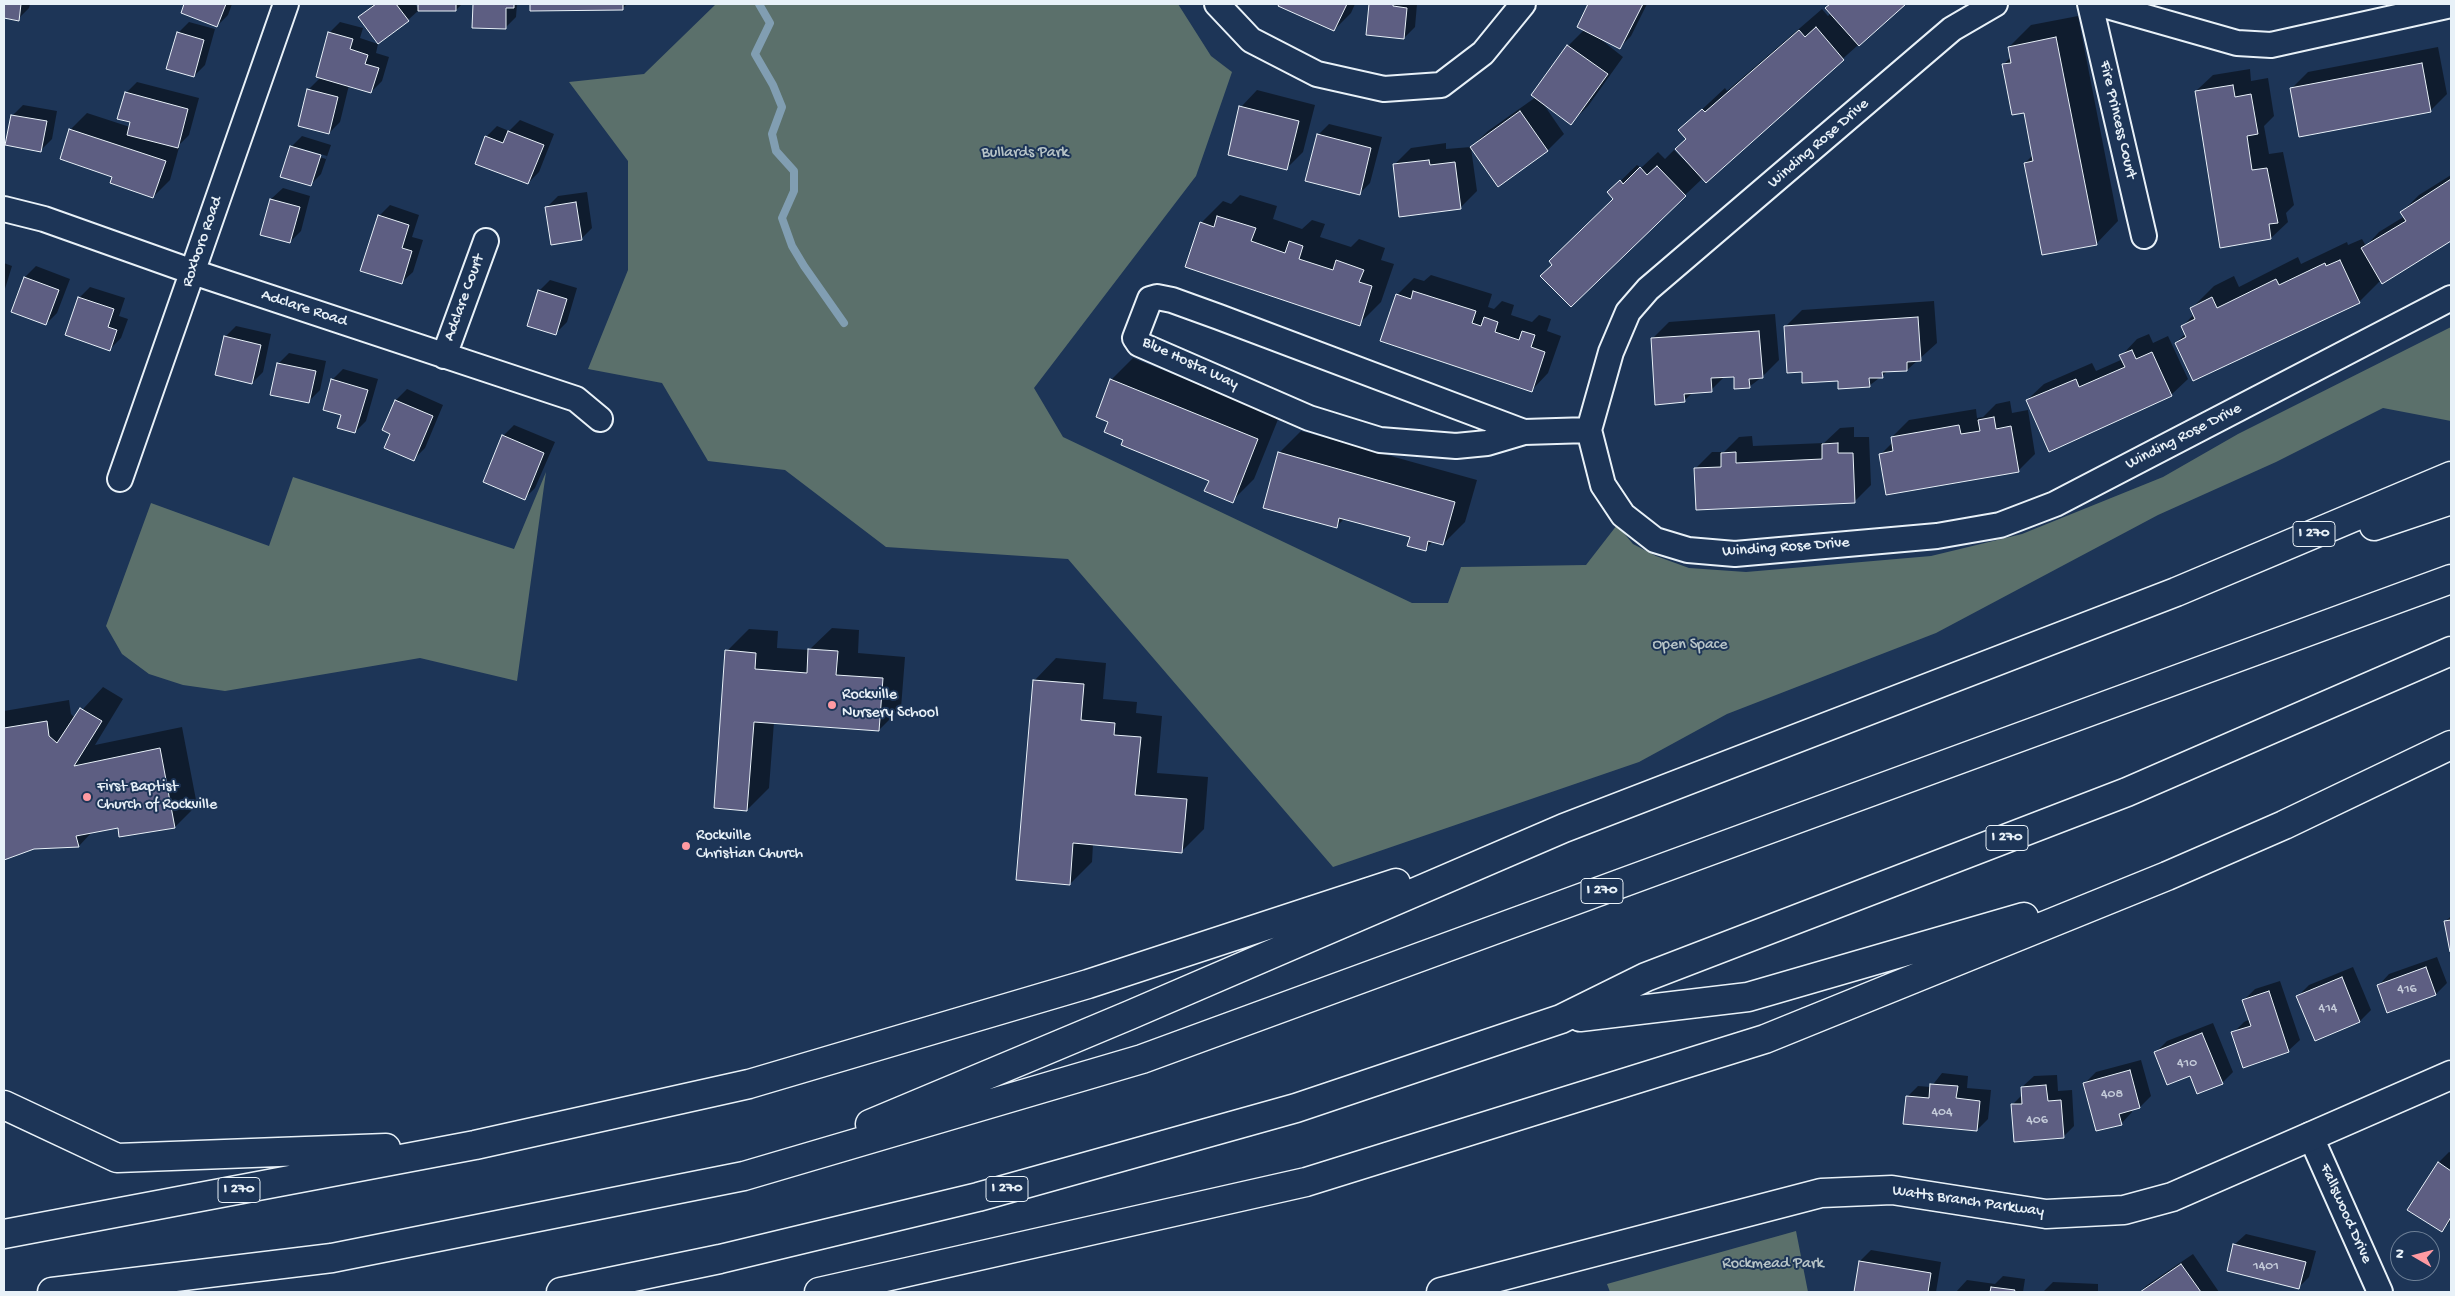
<!DOCTYPE html>
<html>
<head>
<meta charset="utf-8">
<style>
  body { margin:0 }
  #map { position:relative; width:2455px; height:1296px; overflow:hidden; background:#1d3557; font-family:"Gochi Hand",sans-serif }
  canvas { display:block }
  .frame { position:absolute; inset:0; border:5px solid #e8f1f8; pointer-events:none }
  .north { position:absolute; left:2390px; top:1231px; width:50px; height:50px; box-sizing:border-box; background:#1d3557; border:1px solid #6e8097; border-radius:50%; rotate:278deg; font-size:14px; font-weight:700; line-height:20px; text-align:center; color:#e8f1f8 }
  .north::after { content:''; display:block; margin:auto; width:18px; height:22px; background:#ff9aa2; clip-path:polygon(50% 0,100% 100%,50% 72%,0 100%) }
</style>
</head>
<body>
<div id="map">
<canvas width="2455" height="1296"></canvas>
<div class="frame"></div>
<div class="north">N</div>
</div>
<script>
const ctx = document.querySelector('canvas').getContext('2d');
ctx.lineJoin = 'round';
function fillPath(path, color) {
  ctx.fillStyle = color;
  ctx.fill(path, 'evenodd');
}
function poly(rows) {
  const path = new Path2D();
  for (const r of rows) {
    path.moveTo(r[0], r[1]);
    for (let i = 2; i < r.length; i += 2) path.lineTo(r[i], r[i + 1]);
  }
  return path;
}
function strokePath(path, color, width, dash) {
  ctx.strokeStyle = color;
  ctx.lineWidth = width;
  ctx.lineCap = dash ? 'butt' : 'round';
  ctx.setLineDash(dash || []);
  ctx.stroke(path);
}
function write(font, color, halo, rows, align = 'center') {
  ctx.font = font + ' "Gochi Hand",sans-serif';
  ctx.lineWidth = 4;
  ctx.setLineDash([]);
  ctx.textBaseline = 'middle';
  ctx.strokeStyle = halo;
  ctx.fillStyle = color;
  for (const [text, x, y, turn = 0] of rows) {
    ctx.save();
    ctx.translate(x, y);
    ctx.rotate((+turn || 0) * Math.PI / 180);
    ctx.textAlign = isNaN(turn) ? turn : align;
    if (halo) ctx.strokeText(text, 0, 0);
    ctx.fillText(text, 0, 0);
    ctx.restore();
  }
}
fillPath(poly([
  [716,4,1178,4,1211,56,1232,72,1196,176,1034,388,1063,437,1412,603,1448,603,1461,567,1586,565,1617,525,1633,544,1656,556,1689,568,1746,572,1931,556,2022,534,2163,477,2238,434,2451,327,2451,421,2383,408,2276,462,2158,515,1936,633,1727,714,1639,762,1333,867,1068,559,886,547,785,470,708,461,662,383,588,369,628,270,628,161,569,82,644,74],
  [546,472,517,681,420,658,225,691,183,685,149,674,122,654,106,626,151,503,269,546,293,477,514,549],
  [1796,1231,1808,1292,1610,1292,1607,1284]
]), '#5b706b');
fillPath(poly([
  [4,4,30,4,29,8,18,19,4,17],
  [186,4,232,4,228,15,217,26,182,13],
  [374,4,415,4,419,10,408,20,360,17],
  [419,4,462,4,456,10,419,10],
  [474,4,517,4,516,17,505,28,473,26],
  [531,4,627,4,622,9,531,10],
  [1280,4,1355,4,1351,13,1334,30],
  [1370,4,1417,4,1415,27,1404,38,1367,34],
  [1590,4,1647,4,1631,36,1620,47,1594,34,1623,57,1588,106,1571,123,1542,102,1564,134,1548,150,1471,148,1477,191,1460,208,1394,165,1411,148,1446,143,1446,149,1471,147,1488,131,1536,97,1533,95,1568,46,1585,29,1578,26],
  [1831,4,1904,4,1706,181,1703,178,1685,195,1615,198,1609,192,1637,165,1641,168,1658,152,1665,159,1674,150,1687,163,1688,138,1680,130,1725,88,1727,91,1822,9,1828,16,1831,13,1827,8],
  [2078,16,2118,221,2096,244,2025,163,2033,155,2025,111,2003,65,2011,57,2009,47,2031,25],
  [189,22,215,29,205,65,194,76,178,33],
  [340,22,363,28,360,38,378,44,376,53,389,57,382,81,371,92,349,85,340,122,329,133,308,90,321,77,329,33],
  [2438,47,2447,94,2430,111,2292,88,2308,72],
  [2250,69,2251,81,2268,78,2274,116,2264,126,2269,154,2283,152,2294,205,2286,213,2288,222,2271,238,2196,91,2213,75],
  [137,82,199,98,189,135,180,144,170,180,153,197,113,176,70,130,87,113,130,127,132,121,126,93],
  [1257,90,1315,105,1303,152,1287,168,1241,107],
  [23,105,57,111,52,139,41,150,12,116],
  [520,120,554,134,539,172,528,183,486,137,497,126,509,131],
  [1329,124,1382,137,1370,183,1359,194,1318,135],
  [302,136,331,145,321,174,310,185,291,147],
  [296,147,327,156,326,159,296,149],
  [2451,175,2451,240,2383,282,2381,280,2359,302,2193,380,2176,343,2186,333,2183,326,2194,314,2192,308,2214,286,2234,276,2239,287,2298,257,2301,264,2347,242,2348,245,2362,239,2366,246,2379,232,2405,216,2402,212,2419,195],
  [283,188,310,196,301,231,290,242,261,234,271,199],
  [587,192,592,228,581,239,547,207,558,196],
  [1240,195,1277,206,1273,219,1302,229,1312,220,1325,224,1320,237,1351,247,1359,239,1385,248,1381,260,1394,264,1381,302,1359,324,1201,223,1223,201,1231,204],
  [390,205,419,215,412,237,423,240,413,272,401,283,379,216],
  [4,263,12,266,4,292],
  [36,266,70,279,57,313,46,324,12,311,25,277],
  [1431,275,1492,294,1488,307,1494,309,1502,301,1514,305,1511,315,1532,322,1539,315,1551,319,1547,331,1561,336,1548,373,1532,390,1397,295,1414,278,1424,281],
  [550,280,577,288,567,322,556,333,539,291],
  [90,287,125,298,119,316,128,319,121,338,110,349,79,298],
  [1934,301,1937,343,1907,370,1888,371,1869,386,1803,370,1785,327,1802,310],
  [1775,314,1779,360,1762,377,1749,387,1735,375,1725,376,1711,390,1693,392,1684,401,1652,339,1669,322],
  [236,326,271,334,263,372,252,383,225,337],
  [2149,334,2153,343,2168,336,2188,379,2171,395,2027,400,2044,384,2092,363,2096,371,2123,359,2121,356,2137,339],
  [289,353,326,361,320,390,309,401,278,364],
  [1133,358,1279,417,1254,479,1232,501,1211,480,1125,440,1110,421,1111,380],
  [343,369,378,379,366,421,355,432,343,414,332,380],
  [407,389,443,405,425,448,414,459,391,433,396,400],
  [2010,401,2012,413,2028,410,2035,454,2018,471,1881,454,1893,442,1892,437,1909,420,1976,409,1977,418,1983,417,1996,404],
  [514,425,555,442,535,488,524,499,503,436],
  [1854,427,1854,437,1869,437,1871,485,1854,502,1695,469,1712,452,1724,452,1739,437,1752,436,1753,446,1824,443,1840,428],
  [1301,431,1477,480,1465,522,1443,544,1433,541,1425,550,1411,537,1345,518,1336,527,1279,453],
  [832,628,859,630,858,653,905,657,901,708,879,730,774,722,769,788,747,810,727,651,749,629,778,631,777,648,809,650],
  [1056,658,1106,663,1103,699,1137,702,1136,713,1162,716,1157,773,1208,777,1204,829,1182,851,1093,844,1092,862,1070,884,1034,681],
  [103,687,123,699,95,745,182,727,197,805,175,827,119,827,92,832,79,846,34,848,4,858,4,711,69,700,71,714,75,718],
  [2451,916,2451,950,2445,922],
  [2437,957,2447,983,2436,994,2388,1011,2378,986,2389,974],
  [2353,967,2371,1010,2360,1021,2315,1039,2298,996,2309,985],
  [2280,981,2300,1040,2288,1051,2233,1033,2244,1022,2250,1019,2244,1000,2255,989],
  [2213,1023,2233,1072,2222,1083,2191,1075,2156,1052,2167,1041],
  [2141,1060,2151,1096,2140,1107,2131,1109,2132,1112,2121,1124,2085,1083,2096,1072],
  [1942,1073,1968,1076,1967,1088,1991,1090,1988,1119,1977,1130,1907,1097,1918,1086,1931,1087],
  [2057,1075,2058,1091,2072,1090,2074,1126,2063,1137,2012,1105,2023,1094,2022,1087,2034,1076],
  [2449,1152,2451,1153,2451,1221,2442,1230,2438,1163],
  [2246,1234,2316,1251,2309,1277,2298,1288,2234,1245],
  [1871,1250,1941,1262,1936,1292,1855,1292,1860,1261],
  [2193,1254,2219,1292,2140,1292,2146,1286],
  [2003,1276,2025,1279,2023,1292,1956,1292,1967,1280,1995,1284],
  [2053,1282,2098,1284,2098,1292,2043,1292]
]), '#0007');
strokePath(poly([
  [759,4,770,23,755,54,773,85,782,107,772,134,776,151,794,171,794,191,782,218,792,246,804,266,844,323]
]), '#819eb2', 8);
const building = poly([
  [4,4,21,4,19,21,4,18,4,4],
  [184,4,226,4,217,27,181,13,184,4],
  [376,4,396,4,409,21,378,44,358,17,376,4],
  [418,4,456,4,456,11,418,11,418,4],
  [473,4,514,4,514,8,506,8,506,29,472,28,473,4],
  [530,4,623,4,623,10,530,11,530,4],
  [1279,4,1347,4,1334,31,1278,6,1279,4],
  [1369,4,1393,4,1393,6,1407,8,1404,39,1366,35,1369,4],
  [1588,4,1643,4,1620,49,1577,27,1588,4],
  [1830,4,1906,4,1859,46,1825,8,1830,4],
  [1816,27,1844,60,1706,183,1675,149,1686,139,1678,130,1702,109,1705,112,1799,30,1805,37,1816,27],
  [177,32,204,40,194,77,166,69,177,32],
  [328,32,353,39,350,49,368,55,365,64,379,68,371,93,316,77,328,32],
  [2056,37,2097,245,2042,255,2024,163,2033,161,2024,113,2012,115,2002,64,2011,63,2008,47,2056,37],
  [1567,45,1608,74,1571,125,1531,95,1567,45],
  [2422,63,2431,112,2299,137,2290,88,2422,63],
  [2233,85,2235,97,2251,94,2258,134,2247,136,2252,170,2267,168,2278,223,2269,224,2271,239,2220,248,2195,91,2233,85],
  [307,89,338,97,329,134,298,126,307,89],
  [125,92,188,109,178,148,127,135,130,122,117,119,125,92],
  [1239,106,1299,121,1287,170,1228,155,1239,106],
  [1520,111,1548,151,1498,187,1470,147,1520,111],
  [11,115,47,121,41,152,5,145,11,115],
  [69,129,166,161,153,198,110,183,112,177,60,159,69,129],
  [508,131,544,145,528,184,475,164,485,136,503,143,508,131],
  [1317,134,1371,148,1360,195,1305,181,1317,134],
  [290,146,321,155,311,186,280,177,290,146],
  [1429,160,1430,165,1455,162,1461,209,1399,217,1393,164,1429,160],
  [1657,166,1686,196,1571,307,1540,276,1552,265,1549,261,1613,199,1607,192,1620,180,1623,184,1640,167,1647,175,1657,166],
  [2451,179,2451,241,2382,284,2361,248,2406,221,2400,212,2451,179],
  [270,199,300,207,290,243,260,235,270,199],
  [576,202,582,240,551,245,545,207,576,202],
  [378,215,409,225,402,248,412,251,402,284,360,271,378,215],
  [1217,216,1256,228,1251,241,1285,253,1289,241,1303,246,1299,259,1333,270,1336,260,1364,270,1359,282,1372,286,1360,326,1185,267,1200,222,1214,227,1217,216],
  [2340,260,2360,303,2193,381,2175,343,2186,337,2181,326,2195,319,2190,308,2212,297,2217,308,2276,279,2279,285,2325,263,2326,266,2340,260],
  [24,277,59,290,46,325,11,312,24,277],
  [538,290,567,299,556,335,527,326,538,290],
  [1413,291,1476,311,1472,323,1481,326,1484,317,1498,322,1495,332,1519,340,1522,331,1535,335,1531,347,1545,352,1532,392,1380,341,1396,294,1411,299,1413,291],
  [78,297,114,309,108,327,117,330,110,351,65,335,78,297],
  [1918,317,1921,361,1907,362,1907,371,1882,372,1883,378,1869,378,1870,387,1838,389,1838,381,1802,383,1802,372,1787,373,1784,326,1918,317],
  [1759,331,1763,378,1749,379,1750,388,1734,389,1734,377,1711,378,1712,392,1684,394,1685,402,1655,405,1651,338,1759,331],
  [224,336,261,345,252,384,215,375,224,336],
  [2132,350,2136,359,2152,352,2172,396,2049,452,2026,400,2076,379,2079,387,2125,367,2119,355,2132,350],
  [277,363,316,371,309,403,270,395,277,363],
  [331,379,368,390,355,433,337,428,341,415,323,410,331,379],
  [1110,379,1258,439,1233,503,1204,491,1209,481,1121,445,1123,440,1104,432,1108,422,1096,417,1110,379],
  [395,400,433,416,414,461,384,448,390,434,382,430,395,400],
  [1994,417,1996,429,2011,426,2019,472,1886,495,1879,454,1893,451,1891,437,1959,425,1961,434,1980,431,1978,420,1994,417],
  [502,435,544,453,525,500,483,482,502,435],
  [1838,443,1838,453,1853,453,1855,503,1696,510,1694,468,1721,467,1721,453,1736,452,1736,463,1822,459,1822,444,1838,443],
  [1278,452,1455,502,1443,545,1428,541,1426,551,1407,546,1410,537,1339,518,1337,528,1263,508,1278,452],
  [808,649,838,651,836,675,883,678,879,731,754,722,747,811,714,808,725,650,756,653,755,669,807,673,808,649],
  [1033,680,1084,684,1081,720,1115,723,1114,735,1141,737,1135,795,1187,799,1182,853,1073,843,1070,885,1016,880,1033,680],
  [80,708,102,721,74,766,160,748,175,828,119,837,118,828,76,836,79,847,34,849,4,860,4,728,47,721,49,736,57,743,80,708],
  [2451,920,2451,952,2450,952,2444,921,2451,920],
  [2426,967,2436,995,2387,1013,2377,985,2426,967],
  [2342,977,2360,1022,2315,1041,2296,996,2342,977],
  [2269,991,2289,1052,2243,1068,2231,1032,2251,1026,2242,1000,2269,991],
  [2202,1033,2223,1084,2197,1094,2190,1076,2167,1085,2154,1052,2202,1033],
  [2130,1070,2140,1108,2119,1114,2122,1125,2096,1131,2083,1083,2130,1070],
  [1930,1084,1958,1086,1956,1098,1980,1101,1977,1131,1903,1124,1906,1096,1929,1098,1930,1084],
  [2046,1085,2048,1101,2061,1100,2064,1138,2014,1142,2011,1104,2022,1104,2021,1087,2046,1085],
  [2438,1162,2451,1171,2451,1217,2442,1232,2407,1210,2438,1162],
  [2233,1244,2306,1262,2299,1289,2227,1271,2233,1244],
  [1859,1261,1931,1273,1928,1292,1854,1292,1859,1261],
  [2181,1264,2201,1292,2140,1292,2181,1264],
  [1991,1287,2015,1290,2014,1292,1990,1292,1991,1287]
]);
fillPath(building, '#5d5e82');
strokePath(building, '#e8f1f8', 1);
const minor = poly([
  [1217,4,1251,40,1317,74,1384,89,1441,85,1483,53,1523,4],
  [1995,4,1952,29,1648,289,1628,312,1611,352,1589,430,1603,485,1623,515,1655,540,1688,550,1735,554,1937,536,2000,525,2055,504,2451,298],
  [2090,4,2144,236],
  [2100,4,2237,43,2271,45,2451,5],
  [4,209,44,219,193,272,576,399,600,419],
  [444,356,486,241],
  [1524,432,1487,443,1456,446,1380,440,1309,418,1139,344,1135,338,1150,299,1157,297,1172,300,1219,317,1524,432,1589,430],
  [120,479,286,4],
  [2310,1135,2380,1292]
]);
const tertiary = poly([
  [1441,1292,1821,1193,1892,1190,2046,1214,2124,1210,2172,1197,2451,1075]
]);
const motorway = poly([
  [2374,526,2451,500],
  [1580,1017,1748,997,2024,917],
  [4,1105,117,1158,386,1148],
  [870,1124,1130,1015,1564,828,2176,592,2451,476],
  [4,1234,475,1145,749,1084,1088,984,1396,883],
  [52,1292,332,1258,744,1176,1142,1059,2451,579],
  [561,1292,720,1259,978,1197,1296,1108,1561,1019,1646,977,2127,792,2451,651],
  [819,1292,1306,1182,1765,1039,2167,876,2284,825,2451,745]
]);
strokePath(minor, '#e8f1f8', 28);
strokePath(tertiary, '#e8f1f8', 31);
strokePath(motorway, '#e8f1f8', 31);
strokePath(minor, '#1d3557', 24);
strokePath(tertiary, '#1d3557', 28);
strokePath(motorway, '#1d3557', 28);
for (const [x, y, r, color] of [
  [832,705,5,"#ff9aa2"],
  [87,797,5,"#ff9aa2"],
  [686,846,5,"#ff9aa2"]
]) {
  const dot = new Path2D();
  dot.arc(x, y, r, 0, 2 * Math.PI);
  ctx.fillStyle = color;
  ctx.fill(dot);
  strokePath(dot, '#1d3557', 2);
}
write('14px', '#c5ccda', null, [
  ["416",2407,990],
  ["414",2328,1009],
  ["410",2187,1064],
  ["408",2112,1095],
  ["404",1942,1113],
  ["406",2037,1121],
  ["1401",2266,1267]
]);
for (const [x, y, w] of [
  [2314,534,42],
  [2007,838,42],
  [1602,891,42],
  [1007,1189,42],
  [239,1190,42]
]) {
  const box = new Path2D();
  box.roundRect(x - w / 2, y - 12.5, w, 25, 4);
  ctx.fillStyle = '#1d3557';
  ctx.fill(box);
  strokePath(box, '#e8f1f8', 1);
}
write('bold 15px', '#e8f1f8', null, [
  ["I 270",2314,534],
  ["I 270",2007,838],
  ["I 270",1602,891],
  ["I 270",1007,1189],
  ["I 270",239,1190]
]);
write('16px', '#e8f1f8', '#1d3557', [
  ["Fire Princess Court",2117,120,77],
  ["Winding Rose Drive",1819,144,-41],
  ["Roxboro Road",203,242,-71],
  ["Adclare Court",465,298,-70],
  ["Adclare Road",304,309,18],
  ["Blue Hosta Way",1190,364,25],
  ["Winding Rose Drive",2184,437,-27],
  ["Winding Rose Drive",1786,548,-4],
  ["Watts Branch Parkway",1968,1202,8],
  ["Fallswood Drive",2345,1214,66]
]);
write('16px', '#b7c4c7', '#1d3557', [
  ["Bullards Park",1025,154],
  ["Open Space",1690,646],
  ["Rockmead Park",1773,1265]
]);
write('16px', '#e8f1f8', '#1d3557', [
  ["Rockville",842,696],
  ["Nursery School",842,714],
  ["First Baptist",97,788],
  ["Church of Rockville",97,806],
  ["Rockville",696,837],
  ["Christian Church",696,855]
], 'left');
</script>
</body>
</html>
